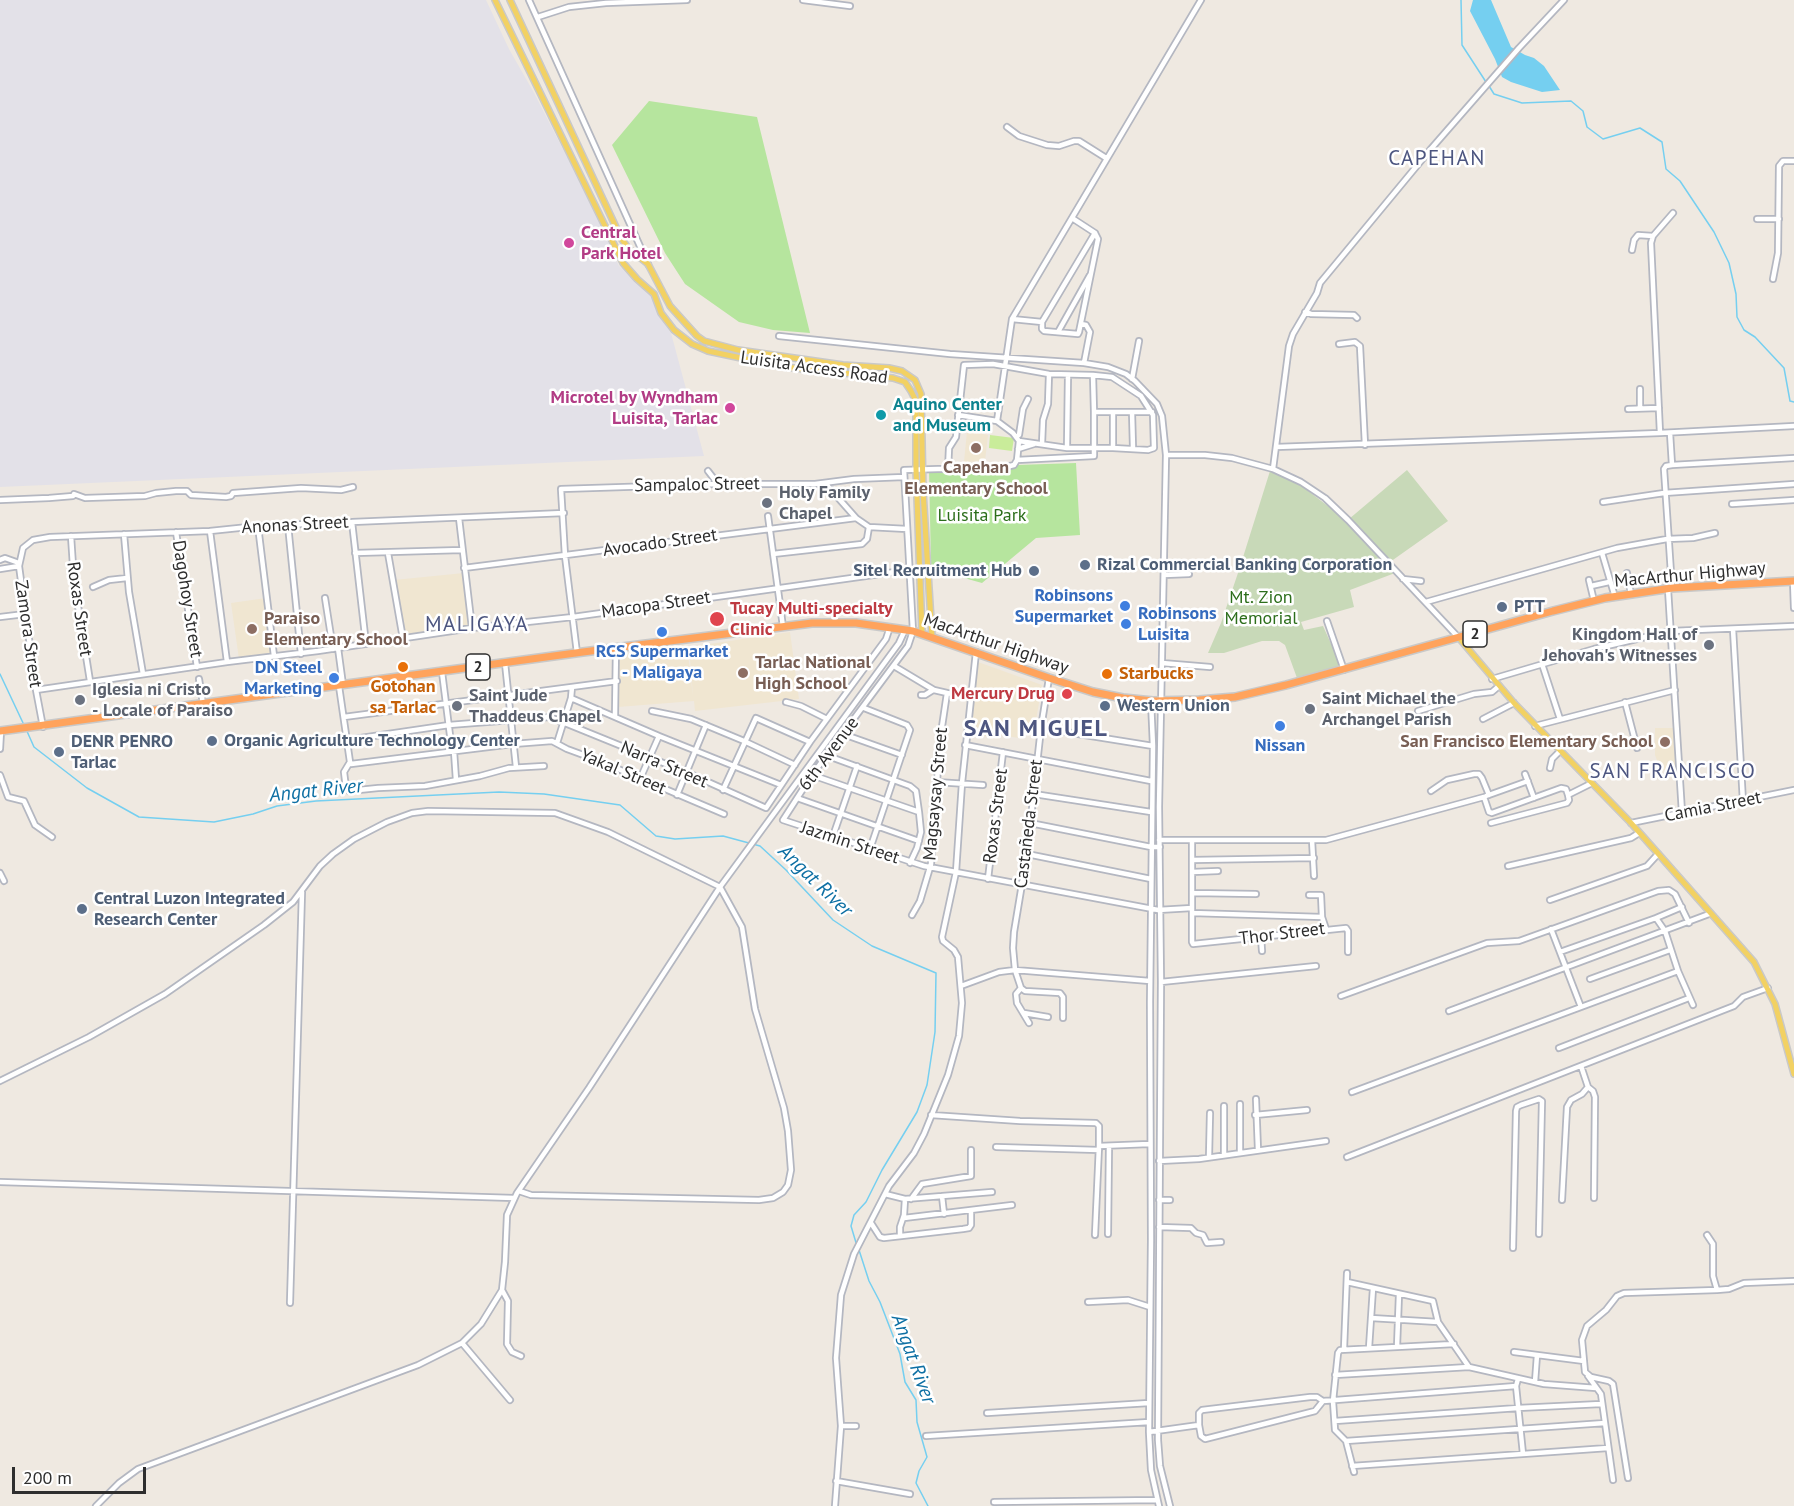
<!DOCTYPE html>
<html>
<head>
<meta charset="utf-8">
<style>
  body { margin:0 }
  #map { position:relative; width:1794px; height:1506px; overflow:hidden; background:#efe9e1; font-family:"PT Sans",sans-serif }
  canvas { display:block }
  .scale { position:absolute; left:12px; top:1467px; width:134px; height:27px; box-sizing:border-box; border:3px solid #2e2e2e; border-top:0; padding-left:8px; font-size:18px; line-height:21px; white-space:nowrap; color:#2e2e2e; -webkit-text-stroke:4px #fff; paint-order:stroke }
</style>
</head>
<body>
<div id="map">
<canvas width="1794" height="1506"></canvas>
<div class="scale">200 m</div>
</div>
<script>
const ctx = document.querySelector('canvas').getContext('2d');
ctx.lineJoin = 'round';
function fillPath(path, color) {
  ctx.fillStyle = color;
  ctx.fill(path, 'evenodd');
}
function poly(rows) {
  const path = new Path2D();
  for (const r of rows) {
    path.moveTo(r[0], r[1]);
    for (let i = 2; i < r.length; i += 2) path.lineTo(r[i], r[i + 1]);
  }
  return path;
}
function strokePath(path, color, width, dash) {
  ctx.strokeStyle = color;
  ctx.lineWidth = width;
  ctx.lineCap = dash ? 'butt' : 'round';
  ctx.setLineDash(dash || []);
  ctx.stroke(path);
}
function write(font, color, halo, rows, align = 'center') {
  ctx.font = font + ' "PT Sans",sans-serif';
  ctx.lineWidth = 5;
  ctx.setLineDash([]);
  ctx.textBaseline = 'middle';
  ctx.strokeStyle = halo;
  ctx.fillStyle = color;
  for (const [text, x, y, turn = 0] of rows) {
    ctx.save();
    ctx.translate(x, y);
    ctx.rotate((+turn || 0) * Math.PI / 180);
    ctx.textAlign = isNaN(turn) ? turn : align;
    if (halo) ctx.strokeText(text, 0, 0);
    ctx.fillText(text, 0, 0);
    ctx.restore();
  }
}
fillPath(poly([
  [0,0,486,0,509,49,533,91,599,219,619,266,653,296,661,319,671,333,704,456,0,487]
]), '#e3e1e8');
fillPath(poly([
  [967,431,988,435,985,461,964,462],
  [464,573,472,626,403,635,394,580],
  [266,598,273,655,239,659,231,603],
  [790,632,799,699,695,711,694,701,618,707,618,655,687,645,693,697,689,647],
  [978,662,1042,685,1034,732,1020,731,1019,738,1000,735,999,739,970,733],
  [1655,728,1674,728,1676,769,1663,770,1662,763,1658,763,1655,755]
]), '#f0e6d1');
fillPath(poly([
  [649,101,757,117,810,333,773,330,739,322,685,284,665,253,612,145],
  [1076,463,1080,535,1036,538,982,583,946,573,931,565,929,468]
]), '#b6e59e');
fillPath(poly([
  [1407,470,1448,521,1390,562,1349,519],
  [1270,471,1299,484,1337,513,1395,573,1350,590,1354,607,1301,622,1304,630,1323,626,1341,666,1297,678,1285,645,1279,641,1262,641,1224,653,1208,653,1221,623,1239,570]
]), '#c8d9b8');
fillPath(poly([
  [990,435,1014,438,1012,451,989,448]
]), '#c9ec9a');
fillPath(poly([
  [1473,0,1491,0,1511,47,1525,55,1534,58,1544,66,1560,90,1542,92,1511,82,1502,77,1495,59,1470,11]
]), '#75cff0');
strokePath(poly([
  [1461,0,1462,45,1486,82],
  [1489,86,1494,94,1522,103,1571,101,1583,111,1587,127,1603,139,1640,128,1662,142,1666,169,1680,181,1714,232,1729,263,1736,294,1737,317,1744,330,1755,337,1784,368,1790,401,1794,402],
  [0,674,24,725],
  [26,729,34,747,87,788,139,817,214,822,253,814,277,806,316,801,499,792,544,794,620,805,656,836,675,839,723,836,760,846,786,870,833,920,872,946,936,973,935,1032,927,1085,917,1112,882,1170,866,1202,854,1215,851,1226,857,1246],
  [859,1250,869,1281,880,1302,900,1354,905,1382,916,1400,917,1422,927,1457,919,1471,916,1483,928,1506]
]), '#75cff0', 1.5);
const minor = poly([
  [529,0,648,264],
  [803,0,850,6],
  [538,17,569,7,606,3,687,0],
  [1007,127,1019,136,1047,145,1059,146,1074,141,1079,141,1106,158],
  [1673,213,1653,236,1651,243,1660,433,1794,426],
  [1072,218,1095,233,1098,239,1079,332,1078,334,1044,331,1042,329,1042,322,1095,233],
  [1757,219,1779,219],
  [1632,250,1634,240,1638,235,1653,236],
  [1773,279,1778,253,1779,166,1783,161,1794,161],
  [1305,312,1311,314,1354,315,1357,318],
  [1012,319,1042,322],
  [1081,324,1086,325,1090,332,1084,363],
  [1058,332,1090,275],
  [779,336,950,354,1084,363,1108,367,1126,374,1135,381,1157,404,1162,416,1166,455,1159,807,1161,982,1158,1440,1160,1466,1170,1506],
  [1339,344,1355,342,1360,346,1365,445],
  [1132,379,1139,341],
  [1640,389,1640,408],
  [1628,409,1659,408],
  [1094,412,1152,412],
  [1132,412,1133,448],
  [1113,413,1113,448],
  [958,415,997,421,1013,433,1019,441,1017,460,1014,465,1006,467,904,470,913,631,908,646,812,775,783,820,924,866,1158,910,1192,908],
  [997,421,1012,319,1201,0],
  [1670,433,1672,465,1666,466,1664,469,1672,588],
  [1016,437,1019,435,1023,409,1028,399],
  [1019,441,1067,448],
  [1042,444,1043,420,1048,404,1049,374],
  [1276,447,1660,433],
  [1018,449,1034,444],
  [1166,455,1205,455,1232,458,1273,469,1301,482,1325,498,1348,520,1459,638],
  [1017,460,1094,456,1094,412,1093,375,1112,377,1141,396,1153,415,1154,448,1148,450,1113,448,1067,448,1068,375],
  [1672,465,1794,458],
  [1273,469,1289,346,1293,334,1317,293,1320,283,1430,150,1519,48,1564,0],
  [948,470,949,448,956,437,964,365,993,364,1049,374,1093,375],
  [708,471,718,484],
  [825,483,856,518,869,527,907,529],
  [0,500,49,498,73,496,74,494,85,498,145,496,156,493,176,491,187,491,191,495,226,497,231,496,233,493,301,488,341,490,353,487],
  [1603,502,1664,493,1794,484],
  [1732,504,1794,500],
  [768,516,783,627],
  [459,518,472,628],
  [352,522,366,644],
  [288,525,301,654],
  [258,526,274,656],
  [210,531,227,662],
  [176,532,197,667],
  [124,534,129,592,143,674],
  [71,536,74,581,90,681],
  [355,553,462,550],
  [388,553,403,639],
  [1602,553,1615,597],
  [773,554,862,544,867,539,869,527],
  [0,560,5,558,19,563],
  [464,568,856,518],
  [0,569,19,566],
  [1627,573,1631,594],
  [1164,575,1189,574],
  [1403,579,1421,581],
  [1589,580,1594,601],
  [1793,581,1794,608],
  [1591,586,1609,582],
  [93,587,109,580,127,578],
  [1668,589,1682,813],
  [325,598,333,649],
  [1426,602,1617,548,1667,539,1693,538,1715,533],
  [0,617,25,614],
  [1327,621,1344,670],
  [1733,629,1743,802],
  [338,648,343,685],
  [577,653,565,556,561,489,718,484,815,484,854,479,904,477],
  [505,663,516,767],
  [1162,663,1210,667],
  [1542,664,1560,719],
  [894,666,934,690,947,693],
  [442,672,452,751],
  [1049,678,1041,728,1027,854,1014,932,1013,948,1015,970,1021,988,1025,991,1060,993,1063,997,1063,1018],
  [199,679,203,704],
  [1492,679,1594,649,1671,631,1794,626],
  [339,686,350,762],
  [36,690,227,662,318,651,472,628,573,617,909,570],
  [921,695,925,695,933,690],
  [571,698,659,736,781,785],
  [1151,701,1153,746,1150,1002,1151,1240,1149,1432,1151,1470,1159,1506],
  [786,702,801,706,827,719],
  [1625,702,1637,748],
  [864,708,907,725,910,730,870,849],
  [652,711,691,719,744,741,795,765],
  [1418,711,1474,694,1492,692,1499,686],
  [615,716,616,647],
  [344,717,617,681],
  [1483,719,1514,703],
  [1535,726,1675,690],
  [43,727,36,690,19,566,23,548,33,540,50,537,210,531,258,526,564,513],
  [1041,728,1153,746],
  [843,734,902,755],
  [347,740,449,725,550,717,688,773,766,808,810,742,886,639,890,627],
  [557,743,571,698,572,687],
  [965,745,1151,781],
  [0,749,1,731],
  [454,751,456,780],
  [828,756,910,786,916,791,919,812],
  [350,762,351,764,513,744,552,741,567,749,597,760,724,814],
  [350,762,344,772,346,788,349,791,378,788,425,786,480,776,509,768,544,766],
  [1550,768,1552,759,1560,751],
  [1525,774,1534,798],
  [0,775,8,797,24,801,35,825,52,837],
  [812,775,919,812,921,832,917,848,910,863],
  [640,779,659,736],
  [936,782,983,785],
  [723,790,756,718,810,742],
  [1431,791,1447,780,1474,774,1479,774,1482,778,1489,795],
  [1034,794,1151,812],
  [677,795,706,725],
  [1486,796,1528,781],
  [797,798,919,841],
  [1030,823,1151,847,1160,847],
  [1491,823,1567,803,1569,800,1568,795],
  [1631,823,1794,790],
  [833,836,857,766],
  [1159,840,1326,840,1484,797,1489,812,1492,813,1561,788,1566,789,1568,795,1592,783],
  [1192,840,1192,942,1193,944,1346,928,1348,931,1348,952],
  [1312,840,1314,876],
  [1027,854,1151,879],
  [1192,860,1314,858],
  [1508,866,1631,838,1639,833],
  [1192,872,1218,871],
  [0,873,4,881],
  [988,879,1003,752],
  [1193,893,1256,894],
  [1309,895,1321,895,1322,917,1326,929],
  [1550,900,1647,866,1658,854],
  [1192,913,1322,917],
  [912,915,920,901,931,864,940,740,947,693,971,697],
  [1656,918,1682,907],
  [1551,929,1581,1007],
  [1261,937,1262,951],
  [1560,952,1656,918,1665,931,1678,971,1693,1005],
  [1590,979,1670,950],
  [1161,982,1316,966],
  [961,986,999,972,1015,970,1150,981],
  [1021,988,1016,994,1017,1003,1029,1023],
  [1341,996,1487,943,1519,941,1658,891,1669,890,1675,894,1689,923],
  [1449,1011,1709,914],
  [1024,1013,1048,1017],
  [1559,1048,1689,998],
  [0,1081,89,1037,165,994,264,925,293,902,320,866,333,854,354,839,387,822,412,813,428,811,555,813,608,832,720,887,742,927,755,1009,784,1108,788,1131,791,1170,788,1185,783,1192,773,1198,759,1200,531,1195,519,1191],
  [1588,1087,1593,1091,1595,1097,1594,1198],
  [1352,1092,1678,971],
  [1256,1099,1258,1150],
  [1240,1104,1240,1153],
  [931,1115,1020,1121,1096,1123,1099,1126,1099,1146],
  [1255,1115,1307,1110],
  [996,1147,1099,1150],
  [1224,1155,1224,1106],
  [1209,1157,1210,1113],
  [1347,1157,1734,1006,1743,997,1768,988],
  [1159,1161,1199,1159,1326,1141],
  [0,1182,514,1198],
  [885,1194,905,1199,992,1192],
  [942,1196,944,1214],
  [911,1199,922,1184,971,1176,971,1150],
  [1159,1200,1170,1200],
  [1562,1200,1567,1107,1571,1100,1582,1094,1588,1087,1581,1066],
  [904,1218,1012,1205],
  [871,1223,880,1237,884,1238,963,1229,969,1228,971,1225,971,1210],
  [1159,1227,1191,1228,1196,1233,1203,1235,1207,1243,1221,1242],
  [1108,1234,1109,1146],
  [900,1235,900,1227,904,1215,905,1199],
  [1095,1235,1099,1146,1149,1144],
  [1707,1235,1713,1244,1713,1276,1717,1290],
  [1513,1248,1516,1111,1517,1107,1521,1105,1539,1099,1542,1101,1539,1234],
  [1347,1282,1433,1301,1438,1322,1469,1367],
  [502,1290,508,1301,507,1344,512,1352,521,1356],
  [1088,1302,1128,1300,1150,1307],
  [290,1303,302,892],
  [1371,1318,1438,1322],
  [462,1343,510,1400],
  [1397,1347,1399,1294],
  [1369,1348,1373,1288],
  [1344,1349,1347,1273],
  [1514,1352,1584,1361],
  [1335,1375,1469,1367,1544,1384,1596,1388],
  [1588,1376,1601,1394,1613,1480],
  [1518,1379,1516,1386,1523,1454],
  [1535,1382,1537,1355],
  [1323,1401,1315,1411,1205,1439,1201,1436,1199,1425,1199,1413,1202,1410,1310,1397,1317,1397,1323,1401,1516,1386],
  [987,1413,1149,1403],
  [1335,1421,1518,1408,1601,1404],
  [841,1426,856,1426],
  [1149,1432,1199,1425],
  [926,1436,1149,1422],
  [1346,1441,1605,1423],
  [1352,1466,1608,1448],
  [1354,1472,1346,1441,1335,1430,1333,1401,1338,1353,1340,1350,1454,1344],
  [1628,1478,1613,1384,1609,1381,1591,1377,1585,1372,1582,1340,1587,1326,1606,1310,1617,1296,1624,1293,1717,1290,1729,1289,1744,1283,1794,1281],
  [836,1481,910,1494],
  [994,1502,1157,1500],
  [96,1506,119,1483,138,1469,418,1365,462,1343,481,1324,502,1290,505,1262,507,1215,517,1193,589,1088,720,887,899,643,905,630],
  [835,1506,841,1426,836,1358,841,1295,854,1254,889,1186,914,1153,924,1134,948,1075,959,1036,962,1003,958,957,954,950,943,941,942,937,956,872,962,783,976,652]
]);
const major = poly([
  [495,0,623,263,637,279,654,294,661,313,674,330,692,344,708,351,784,367,893,378,905,382,911,391,915,399,916,412,916,469,922,633],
  [510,0,621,238,628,248,648,264,670,306,697,336,704,341,738,350,843,365,889,368,902,371,915,380,921,394,923,491,932,637],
  [1459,638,1514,703,1631,823,1754,962,1775,1004,1794,1074]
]);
const highway = poly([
  [0,731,583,652,812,623,856,623,913,631,1049,678,1093,692,1123,698,1153,701,1199,700,1235,697,1286,685,1553,611,1605,598,1672,588,1794,581]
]);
strokePath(minor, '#b4b7c1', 8);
strokePath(major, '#c9c9c9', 8);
strokePath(highway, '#c9c9c9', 10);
strokePath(minor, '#fff', 4.5);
strokePath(major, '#f2d163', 5);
strokePath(highway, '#ffa35c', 7);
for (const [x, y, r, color] of [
  [569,243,6,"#d1479c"],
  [730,408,6,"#d1479c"],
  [881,415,6,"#0f9aa8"],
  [976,448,6,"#8d6e63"],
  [767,503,6,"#6b7280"],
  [1085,565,6,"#5c6f8a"],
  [1034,571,6,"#5c6f8a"],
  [1125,606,6,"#3f7fe0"],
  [1502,607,6,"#5c6f8a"],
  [717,619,8,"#e0444e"],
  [1126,624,6,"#3f7fe0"],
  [252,629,6,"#8d6e63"],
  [662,632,6,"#3f7fe0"],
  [1709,645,6,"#6b7280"],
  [403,667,6,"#e8710a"],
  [743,673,6,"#8d6e63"],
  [1107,674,6,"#e8710a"],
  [334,678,6,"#3f7fe0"],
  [1067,694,6,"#e0444e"],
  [80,700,6,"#6b7280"],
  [457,706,6,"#6b7280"],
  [1105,706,6,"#5c6f8a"],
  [1310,709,6,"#6b7280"],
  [1280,726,6,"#3f7fe0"],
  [212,741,6,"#5c6f8a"],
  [1665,742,6,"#8d6e63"],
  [59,752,6,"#5c6f8a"],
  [82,909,6,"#5c6f8a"]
]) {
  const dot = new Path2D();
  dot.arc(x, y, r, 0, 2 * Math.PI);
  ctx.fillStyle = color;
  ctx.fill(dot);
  strokePath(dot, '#fff', 2);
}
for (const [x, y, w] of [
  [1475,634,24],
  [478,667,24]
]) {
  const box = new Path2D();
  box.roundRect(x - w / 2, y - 13, w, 26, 4.5);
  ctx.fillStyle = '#fff';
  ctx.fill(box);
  strokePath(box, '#2e2e2e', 1.5);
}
write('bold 16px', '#2e2e2e', null, [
  ["2",1475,634],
  ["2",478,667]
]);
write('bold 18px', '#b23c85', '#fff', [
  ["Central",581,233],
  ["Park Hotel",581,254],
  ["Microtel by Wyndham",718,398,"right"],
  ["Luisita, Tarlac",718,419,"right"]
], 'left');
write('18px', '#2e2e2e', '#fff', [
  ["Luisita Access Road",814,368,8],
  ["Sampaloc Street",697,485,-1],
  ["Anonas Street",295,525,-3],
  ["Avocado Street",660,543,-8],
  ["MacArthur Highway",1690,575,-5],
  ["Dagohoy Street",187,599,81],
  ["Macopa Street",656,605,-8],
  ["Roxas Street",79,609,82],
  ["Zamora Street",28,634,82],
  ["MacArthur Highway",996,644,19],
  ["6th Avenue",829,754,-53],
  ["Narra Street",664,765,23],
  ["Yakal Street",623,772,23],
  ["Magsaysay Street",936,794,-85],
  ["Camia Street",1713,807,-11],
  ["Roxas Street",996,816,-83],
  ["Castañeda Street",1029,824,-83],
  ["Jazmin Street",850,843,18],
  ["Thor Street",1282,934,-7]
]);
write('bold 18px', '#0d838f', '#fff', [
  ["Aquino Center",893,405],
  ["and Museum",893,426]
], 'left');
write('bold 18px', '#785e54', '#fff', [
  ["Capehan",976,468,"center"],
  ["Elementary School",976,489,"center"],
  ["Paraiso",264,619],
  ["Elementary School",264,640],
  ["Tarlac National",755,663],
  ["High School",755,684],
  ["San Francisco Elementary School",1653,742,"right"]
], 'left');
write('bold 18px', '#5b616d', '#fff', [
  ["Holy Family",779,493],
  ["Chapel",779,514],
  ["Kingdom Hall of",1697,635,"right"],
  ["Jehovah's Witnesses",1697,656,"right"],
  ["Iglesia ni Cristo",92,690],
  ["- Locale of Paraiso",92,711],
  ["Saint Jude",469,696],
  ["Thaddeus Chapel",469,717],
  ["Saint Michael the",1322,699],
  ["Archangel Parish",1322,720]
], 'left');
write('18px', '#2c6e1b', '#fff', [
  ["Luisita Park",982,516],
  ["Mt. Zion",1261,598],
  ["Memorial",1261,619]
]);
write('bold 18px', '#4e5e75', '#fff', [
  ["Rizal Commercial Banking Corporation",1097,565],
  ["Sitel Recruitment Hub",1022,571,"right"],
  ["PTT",1514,607],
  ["Western Union",1117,706],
  ["Organic Agriculture Technology Center",224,741],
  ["DENR PENRO",71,742],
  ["Tarlac",71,763],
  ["Central Luzon Integrated",94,899],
  ["Research Center",94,920]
], 'left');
write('bold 18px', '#366cbe', '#fff', [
  ["Robinsons",1113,596],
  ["Supermarket",1113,617],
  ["Robinsons",1138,614,"left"],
  ["Luisita",1138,635,"left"],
  ["RCS Supermarket",662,652,"center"],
  ["- Maligaya",662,673,"center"],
  ["DN Steel",322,668],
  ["Marketing",322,689],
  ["Nissan",1280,746,"center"]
], 'right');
write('bold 18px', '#be3a42', '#fff', [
  ["Tucay Multi-specialty",730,609],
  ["Clinic",730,630],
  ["Mercury Drug",1055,694,"right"]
], 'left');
write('bold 18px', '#c56008', '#fff', [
  ["Starbucks",1119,674],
  ["Gotohan",403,687,"center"],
  ["sa Tarlac",403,708,"center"]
], 'left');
write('italic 20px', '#0d6fa3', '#fff', [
  ["Angat River",316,791,-6],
  ["Angat River",815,881,44],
  ["Angat River",913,1359,70]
]);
ctx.letterSpacing = '1.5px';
write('21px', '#4d5680', '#fff', [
  ["CAPEHAN",1437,159],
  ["MALIGAYA",477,625],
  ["SAN FRANCISCO",1673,772]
]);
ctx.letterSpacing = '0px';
ctx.letterSpacing = '1.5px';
write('bold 24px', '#4d5680', '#fff', [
  ["SAN MIGUEL",1036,729]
]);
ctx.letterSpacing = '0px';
</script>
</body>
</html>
